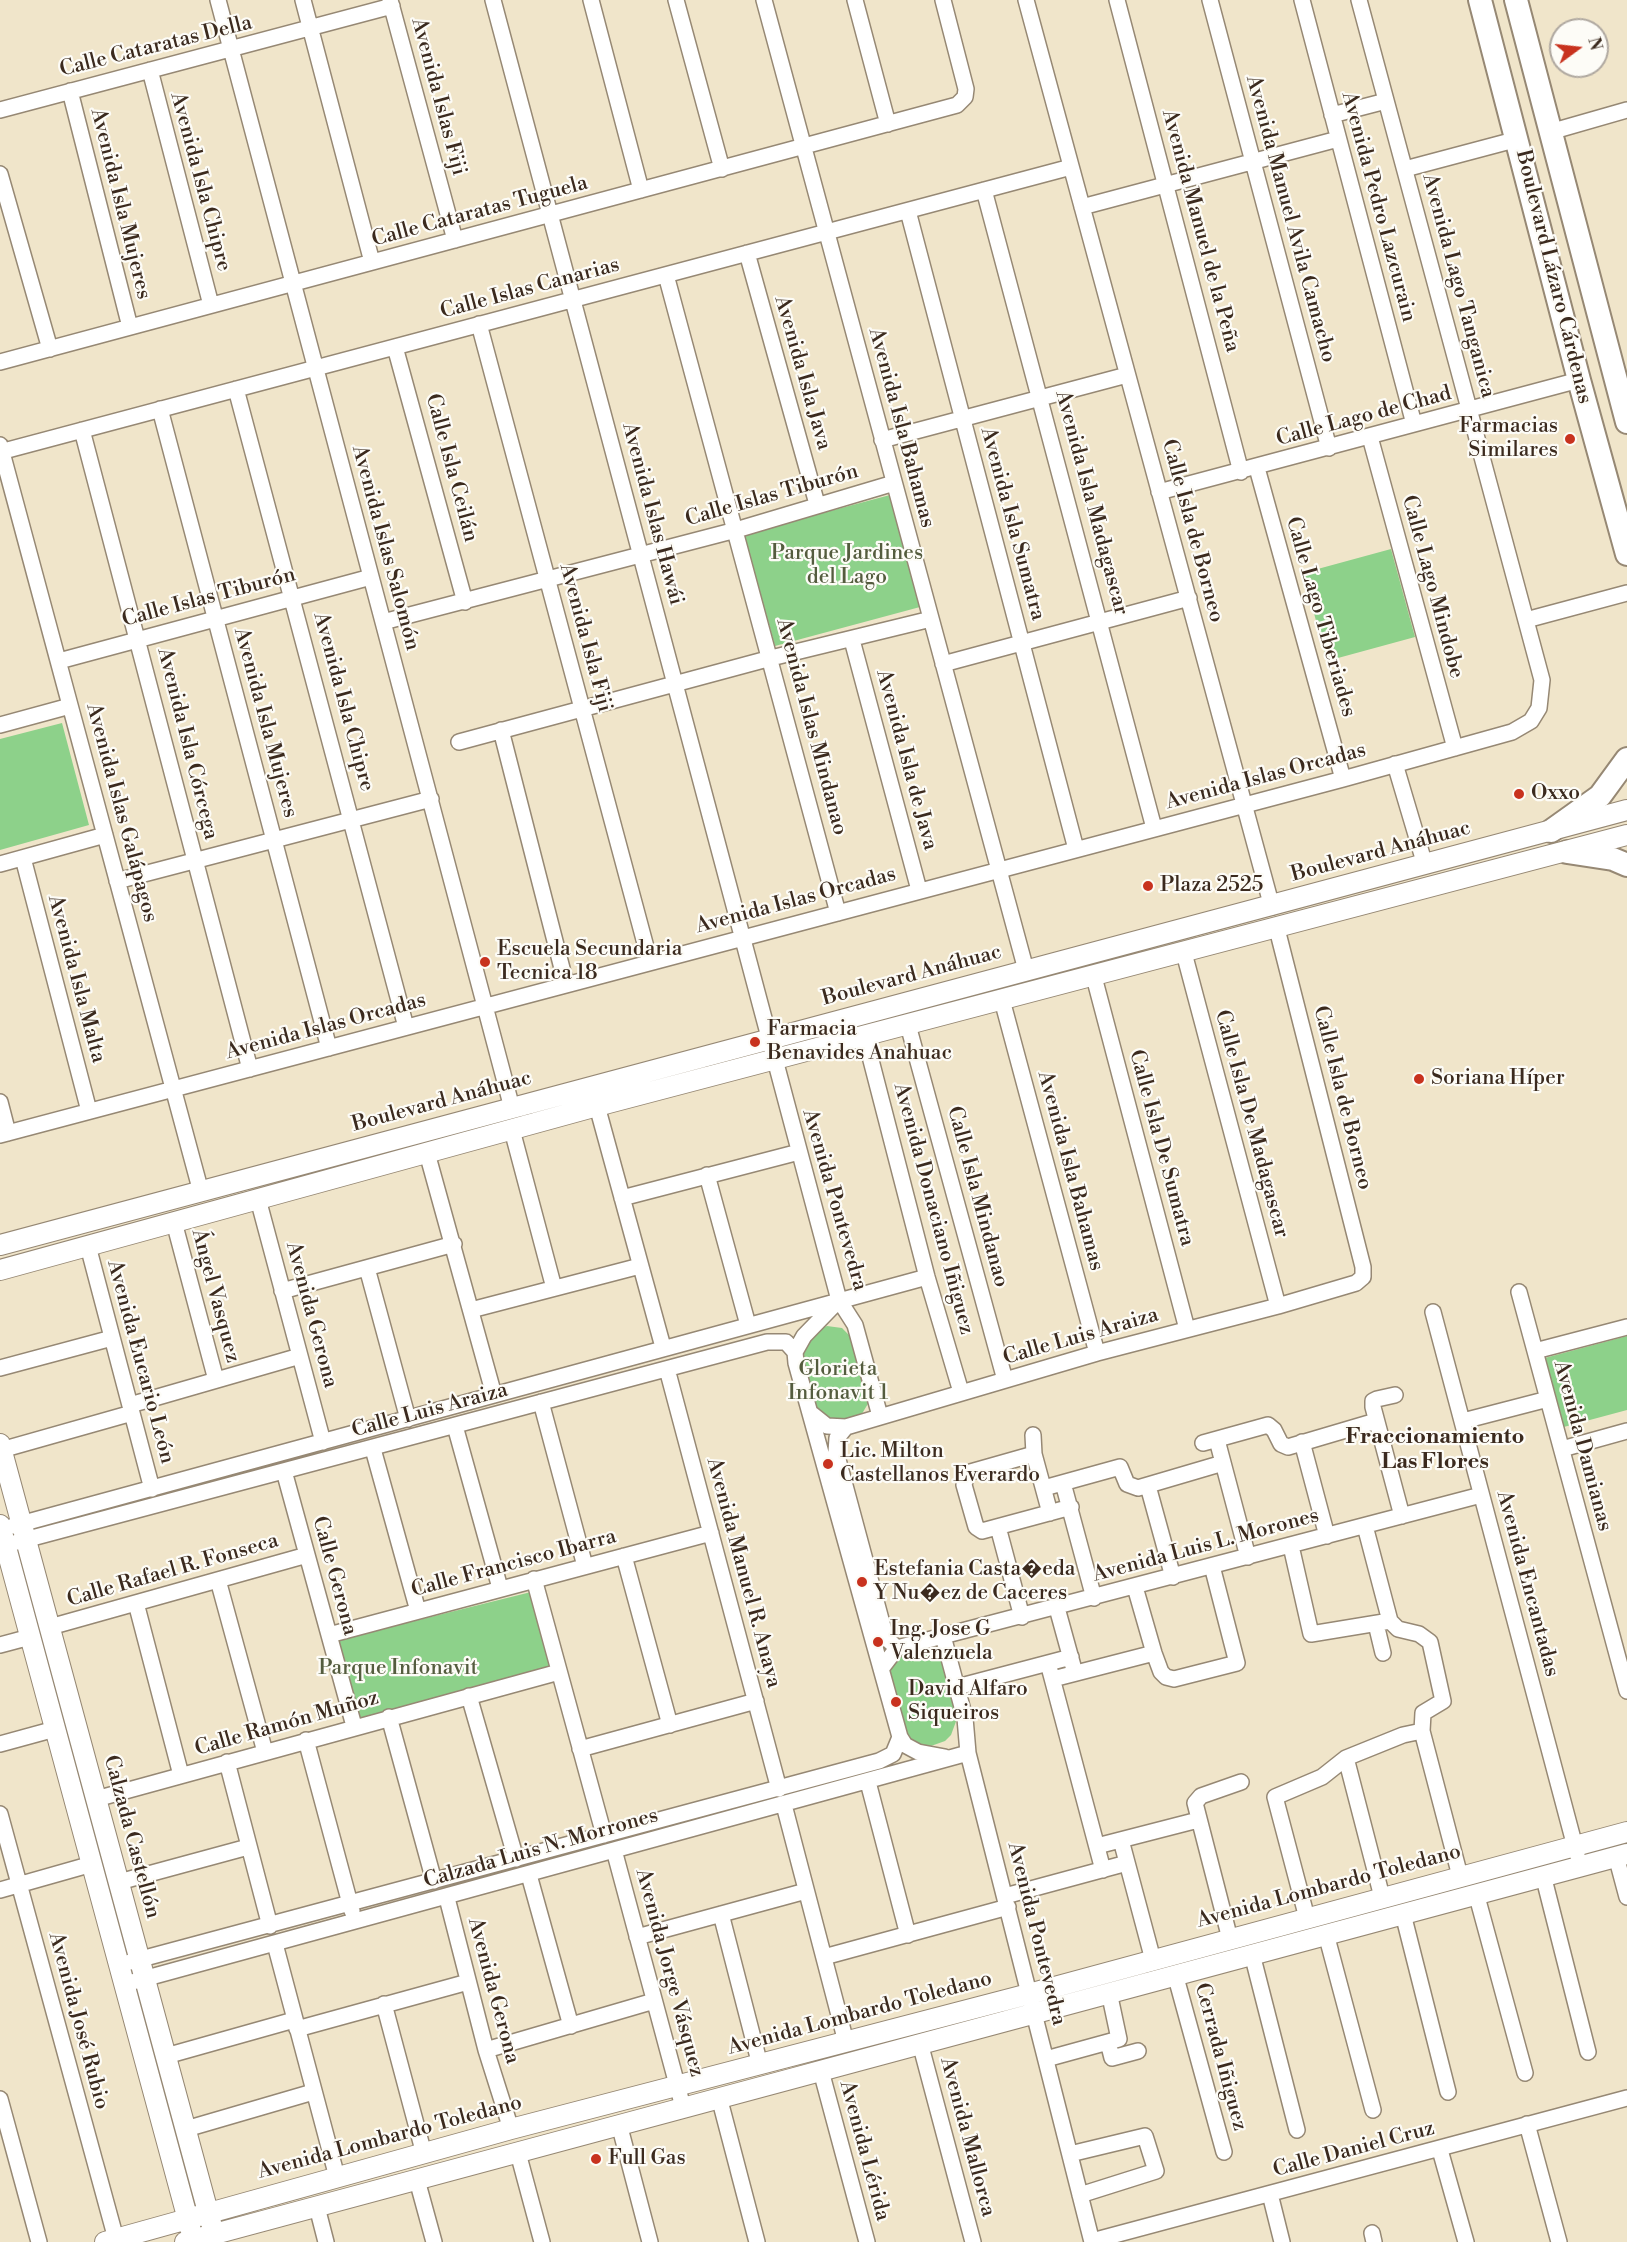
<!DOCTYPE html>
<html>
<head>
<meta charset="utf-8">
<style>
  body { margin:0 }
  #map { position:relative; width:1627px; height:2242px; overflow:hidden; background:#f0e5ca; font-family:"Libre Bodoni",serif }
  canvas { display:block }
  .north { position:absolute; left:1549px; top:18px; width:60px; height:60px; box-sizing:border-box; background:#fdfcf7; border:2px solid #afa8a0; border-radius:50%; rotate:75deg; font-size:16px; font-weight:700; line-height:24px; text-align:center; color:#3b2a1e }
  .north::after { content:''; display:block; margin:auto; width:21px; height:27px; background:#c8321e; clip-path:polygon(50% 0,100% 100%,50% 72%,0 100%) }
</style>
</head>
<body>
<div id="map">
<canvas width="1627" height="2242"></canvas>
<div class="north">N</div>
</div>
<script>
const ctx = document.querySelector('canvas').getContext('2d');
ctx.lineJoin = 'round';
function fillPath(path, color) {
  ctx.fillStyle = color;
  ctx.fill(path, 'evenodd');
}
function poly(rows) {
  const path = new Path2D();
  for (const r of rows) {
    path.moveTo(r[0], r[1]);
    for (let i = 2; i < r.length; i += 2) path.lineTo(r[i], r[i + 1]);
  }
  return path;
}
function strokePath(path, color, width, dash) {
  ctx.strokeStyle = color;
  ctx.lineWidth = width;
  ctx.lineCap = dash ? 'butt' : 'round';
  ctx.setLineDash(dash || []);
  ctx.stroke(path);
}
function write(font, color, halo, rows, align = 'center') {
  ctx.font = font + ' "Libre Bodoni",serif';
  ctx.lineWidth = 4.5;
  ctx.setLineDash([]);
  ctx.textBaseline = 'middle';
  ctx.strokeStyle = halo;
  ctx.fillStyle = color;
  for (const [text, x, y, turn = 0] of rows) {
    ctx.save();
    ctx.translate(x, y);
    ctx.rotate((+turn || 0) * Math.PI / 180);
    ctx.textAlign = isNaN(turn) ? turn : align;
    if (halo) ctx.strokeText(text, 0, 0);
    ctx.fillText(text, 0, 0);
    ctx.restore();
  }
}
fillPath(poly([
  [890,495,920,607,775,646,744,534],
  [1391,549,1415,637,1327,661,1303,573],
  [62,723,89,825,0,850,0,739],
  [827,1326,842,1328,856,1342,869,1402,860,1417,832,1423,815,1409,801,1353,811,1333],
  [1627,1336,1627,1410,1560,1428,1541,1359],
  [531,1592,552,1671,358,1725,334,1641],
  [927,1648,943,1661,958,1716,951,1735,945,1741,931,1746,918,1744,905,1736,888,1670,897,1654]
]), '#8dd18a');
const minor = poly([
  [218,0,512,1108],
  [303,0,372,262],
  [390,0,455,240],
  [493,0,839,1300,855,1325,880,1416],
  [591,0,641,190],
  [676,0,722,169],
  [764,0,1026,970],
  [855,0,888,124],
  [1026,0,1272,907],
  [1117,0,1241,472],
  [1210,0,1329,448],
  [1302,0,1414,424],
  [150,70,211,305],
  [70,91,130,327],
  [0,110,392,6],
  [1332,115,1386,101],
  [1550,132,1627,110],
  [1405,169,1518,139],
  [0,174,50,349],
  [984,190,1154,828],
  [1082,207,1338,139],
  [908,211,1076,849],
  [747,253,817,504],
  [666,275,838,913],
  [479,324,650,962],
  [395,347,465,602],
  [0,362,957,105,965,97,966,89,943,0],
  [236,389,406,1027],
  [160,409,329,1048],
  [82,430,250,1069],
  [1370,437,1455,748],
  [882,440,1127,375],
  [0,445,201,1192],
  [0,452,1071,167],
  [1257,468,1343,779],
  [1159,492,1579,380],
  [1526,620,1627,593],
  [383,622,736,530,894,483],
  [852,640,919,890],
  [59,661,371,577],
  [943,664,1189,598],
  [0,725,70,706],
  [501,730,566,984],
  [459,742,771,658,931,619],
  [1395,764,1425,865],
  [23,858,89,1111],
  [0,864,105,835],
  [117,881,431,799],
  [1184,953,1278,1306],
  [1094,977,1187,1329],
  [1002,1000,1097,1353],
  [908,1025,1005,1380],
  [865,1037,927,1277,961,1392],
  [0,1102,8,1133],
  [597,1106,663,1347],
  [512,1130,554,1288],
  [0,1135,1343,779,1512,732,1531,721,1539,708,1542,680,1359,0],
  [427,1153,494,1395],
  [707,1175,748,1325],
  [622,1198,799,1152],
  [258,1199,323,1442],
  [174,1222,216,1380],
  [88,1246,152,1489],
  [367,1268,408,1419],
  [282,1291,454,1244],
  [1519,1292,1627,1691],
  [839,1300,804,1336,795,1352,796,1363,900,1737,905,1745,918,1752,945,1757],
  [471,1310,640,1266],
  [1433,1312,1577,1854],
  [1535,1351,1627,1327],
  [0,1368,112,1338],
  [667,1369,779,1789],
  [1395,1395,1377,1399,1373,1401,1373,1407,1402,1516],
  [541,1402,585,1566],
  [130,1405,300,1356],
  [812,1414,827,1426,846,1427,1097,1353,1278,1306,1356,1283,1363,1277,1363,1267,1277,929],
  [1463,1421,1548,1399],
  [455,1426,500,1588],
  [846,1427,837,1438,836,1452,886,1638,897,1648],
  [1033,1435,1034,1454,1050,1513],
  [1217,1440,1248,1557],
  [1302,1442,1327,1536],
  [1203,1443,1268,1425,1274,1430,1281,1444,1288,1447,1376,1421],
  [373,1449,418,1611],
  [1562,1449,1627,1431],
  [1,1450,132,1413],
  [1034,1454,967,1473,964,1485,976,1527,982,1531,1071,1507],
  [284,1471,354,1726],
  [1063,1483,1094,1598],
  [1148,1486,1173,1577],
  [1044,1488,1120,1467,1127,1484,1138,1488,1223,1463],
  [13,1526,927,1277],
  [1365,1526,1390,1621,1398,1629,1419,1634,1430,1642,1443,1701,1423,1713,1422,1731,1460,1876],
  [998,1527,1022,1617],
  [17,1542,767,1342,786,1342,795,1352],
  [1291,1546,1311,1634,1390,1621],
  [624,1556,670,1725],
  [534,1579,604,1835],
  [218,1580,265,1752],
  [1135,1587,1154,1653,1161,1672,1166,1677,1174,1679,1237,1663,1212,1566],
  [136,1603,181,1775],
  [1057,1608,1073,1666],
  [1376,1624,1383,1653],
  [50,1627,307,1555],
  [329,1635,711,1533],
  [943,1636,965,1718,968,1753,1092,2242],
  [0,1645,30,1637],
  [1048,1663,1103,1870],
  [881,1669,897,1648,1481,1495],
  [1053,1679,1154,1653],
  [957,1687,1071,1657],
  [469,1696,516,1859],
  [389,1717,434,1881],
  [306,1740,352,1911],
  [0,1744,55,1729],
  [580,1749,756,1701],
  [1346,1758,1382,1897],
  [227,1762,270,1926],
  [868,1782,908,1935],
  [96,1799,559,1672],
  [784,1805,846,2042],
  [0,1814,116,2239],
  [1121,1840,1153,1960],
  [1097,1846,1198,1820],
  [614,1850,683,2107],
  [1616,1856,1627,1897],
  [529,1875,571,2026],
  [1543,1875,1588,2052],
  [119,1882,248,1847],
  [0,1890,92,1864],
  [1476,1893,1525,2073],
  [1005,1896,1127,1863],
  [447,1898,486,2050,511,2129],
  [721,1914,760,2065],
  [1403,1914,1448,2092],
  [1307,1918,1275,1797,1322,1777,1346,1758,1403,1735,1422,1731],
  [1326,1934,1373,2110],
  [637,1937,806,1891],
  [1230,1939,1195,1803,1201,1796,1241,1782],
  [275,1944,337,2177],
  [1252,1954,1297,2130],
  [824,1957,1008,1907],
  [130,1962,879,1761,893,1754,900,1737],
  [1175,1974,1224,2152],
  [125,1984,968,1753],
  [384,2004,424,2154],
  [297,2029,468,1982],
  [1108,2042,1112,2058,1138,2051],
  [920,2043,973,2242],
  [486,2050,654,2001],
  [166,2056,294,2020],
  [1046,2059,1119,2039,1109,1992],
  [821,2071,867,2242],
  [719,2097,757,2242],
  [0,2099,39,2242],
  [619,2124,650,2242],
  [1527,2124,1559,2242],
  [186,2129,313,2092],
  [1440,2150,1466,2242],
  [518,2153,542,2242],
  [1070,2154,1145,2136,1156,2171,1080,2195],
  [417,2180,434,2242],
  [1270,2194,1282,2242],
  [317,2207,326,2242],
  [1372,2233,1374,2242],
  [1092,2241,1627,2098]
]);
const major = poly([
  [0,1245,1627,810],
  [0,1270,597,1106,1627,835],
  [0,1444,211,2223],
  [0,1525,191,2231],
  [105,2242,511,2129,1029,1994,1627,1832],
  [185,2242,1627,1854]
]);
const highway = poly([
  [1480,0,1579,380,1627,554],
  [1516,0,1627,422],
  [1551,831,1600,796,1627,759],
  [1567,852,1613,859,1627,865]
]);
strokePath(minor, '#968874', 18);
strokePath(major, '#968874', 22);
strokePath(highway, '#968874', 26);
strokePath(minor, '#fff', 15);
strokePath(major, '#fff', 20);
strokePath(highway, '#fff', 22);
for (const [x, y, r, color] of [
  [1570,439,6,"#c8321e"],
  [1519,794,6,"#c8321e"],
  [1148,886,6,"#c8321e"],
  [485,962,6,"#c8321e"],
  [755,1042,6,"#c8321e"],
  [1419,1079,6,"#c8321e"],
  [828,1464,6,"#c8321e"],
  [862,1582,6,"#c8321e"],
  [878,1642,6,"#c8321e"],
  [896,1702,6,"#c8321e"],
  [596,2159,6,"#c8321e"]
]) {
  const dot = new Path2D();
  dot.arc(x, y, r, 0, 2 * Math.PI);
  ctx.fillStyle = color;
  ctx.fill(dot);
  strokePath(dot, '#fdfcf7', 2);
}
write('21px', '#3b2a1e', '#fdfcf7', [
  ["Calle Cataratas Della",156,47,-14],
  ["Avenida Islas Fiji",438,97,75],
  ["Avenida Isla Chipre",200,182,75],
  ["Avenida Isla Mujeres",120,204,76],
  ["Avenida Pedro Lazcurain",1378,207,75],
  ["Calle Cataratas Tuguela",480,212,-15],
  ["Avenida Manuel Avila Camacho",1290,219,75],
  ["Avenida Manuel de la Peña",1200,231,75],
  ["Boulevard Lázaro Cárdenas",1553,277,76],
  ["Avenida Lago Tanganica",1458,286,75],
  ["Calle Islas Canarias",530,289,-15],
  ["Avenida Isla Java",802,373,74],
  ["Calle Lago de Chad",1364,417,-15],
  ["Avenida Isla Bahamas",901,428,75],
  ["Calle Isla Ceilán",451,468,75],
  ["Calle Islas Tiburón",772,496,-16],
  ["Avenida Isla Madagascar",1091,503,75],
  ["Avenida Islas Hawái",652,514,75],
  ["Avenida Isla Sumatra",1012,524,75],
  ["Calle Isla de Borneo",1192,531,75],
  ["Avenida Islas Salomón",385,548,75],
  ["Calle Lago Mindobe",1432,587,75],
  ["Calle Islas Tiburón",209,598,-15],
  ["Calle Lago Tiberiades",1320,617,74],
  ["Avenida Isla Fiji",585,638,75],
  ["Avenida Isla Chipre",343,702,75],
  ["Avenida Isla Mujeres",265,723,75],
  ["Avenida Islas Mindanao",811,727,75],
  ["Avenida Isla Córcega",187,744,76],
  ["Avenida Isla de Java",906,760,75],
  ["Avenida Islas Orcadas",1266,777,-15],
  ["Avenida Islas Galápagos",121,813,75],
  ["Boulevard Anáhuac",1381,852,-15],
  ["Avenida Islas Orcadas",796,901,-15],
  ["Boulevard Anáhuac",912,976,-15],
  ["Avenida Isla Malta",76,979,75],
  ["Avenida Islas Orcadas",326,1027,-15],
  ["Calle Isla de Borneo",1342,1098,76],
  ["Boulevard Anáhuac",442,1102,-15],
  ["Calle Isla De Madagascar",1251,1124,75],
  ["Calle Isla De Sumatra",1161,1148,75],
  ["Avenida Isla Bahamas",1070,1171,75],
  ["Calle Isla Mindanao",977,1197,75],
  ["Avenida Pontevedra",834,1200,74],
  ["Avenida Donaciano Iñiguez",933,1209,75],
  ["Ángel Vasquez",215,1296,75],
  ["Avenida Gerona",311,1315,75],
  ["Calle Luis Araiza",1081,1337,-16],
  ["Avenida Eucario León",140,1362,75],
  ["Calle Luis Araiza",430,1411,-15],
  ["Avenida Damianas",1582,1446,75],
  ["Avenida Luis L. Morones",1206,1546,-15],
  ["Calle Francisco Ibarra",514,1564,-15],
  ["Calle Rafael R. Fonseca",173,1571,-16],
  ["Avenida Manuel R. Anaya",743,1573,75],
  ["Calle Gerona",334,1576,75],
  ["Avenida Encantadas",1527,1584,75],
  ["Calle Ramón Muñoz",287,1724,-16],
  ["Calzada Castellón",131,1837,75],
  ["Calzada Luis N. Morrones",541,1849,-16],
  ["Avenida Lombardo Toledano",1329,1887,-15],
  ["Avenida Pontevedra",1036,1934,76],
  ["Avenida Jorge Vásquez",669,1973,75],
  ["Avenida Gerona",493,1991,75],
  ["Avenida Lombardo Toledano",860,2014,-15],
  ["Avenida José Rubio",78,2021,75],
  ["Cerrada Iñiguez",1220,2057,75],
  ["Avenida Mallorca",967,2137,75],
  ["Avenida Lombardo Toledano",390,2138,-15],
  ["Calle Daniel Cruz",1354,2150,-15],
  ["Avenida Lérida",864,2151,75]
]);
write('21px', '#3b2a1e', '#fdfcf7', [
  ["Farmacias",1558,427,"right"],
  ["Similares",1558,451,"right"],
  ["Oxxo",1531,794],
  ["Plaza 2525",1160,886],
  ["Escuela Secundaria",497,950],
  ["Tecnica 18",497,974],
  ["Farmacia",767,1030],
  ["Benavides Anahuac",767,1054],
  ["Soriana Híper",1431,1079],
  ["Lic. Milton",840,1452],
  ["Castellanos Everardo",840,1476],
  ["Estefania Casta�eda",874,1570],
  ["Y Nu�ez de Caceres",874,1594],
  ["Ing. Jose G",890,1630],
  ["Valenzuela",890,1654],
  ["David Alfaro",908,1690],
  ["Siqueiros",908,1714],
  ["Full Gas",608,2159]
], 'left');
write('21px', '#545c3e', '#fdfcf7', [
  ["Parque Jardines",847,554],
  ["del Lago",847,578],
  ["Glorieta",838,1370],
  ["Infonavit 1",838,1394],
  ["Parque Infonavit",398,1669]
]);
write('bold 22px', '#3b2a1e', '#fdfcf7', [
  ["Fraccionamiento",1435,1438],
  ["Las Flores",1435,1463]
]);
</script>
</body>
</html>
